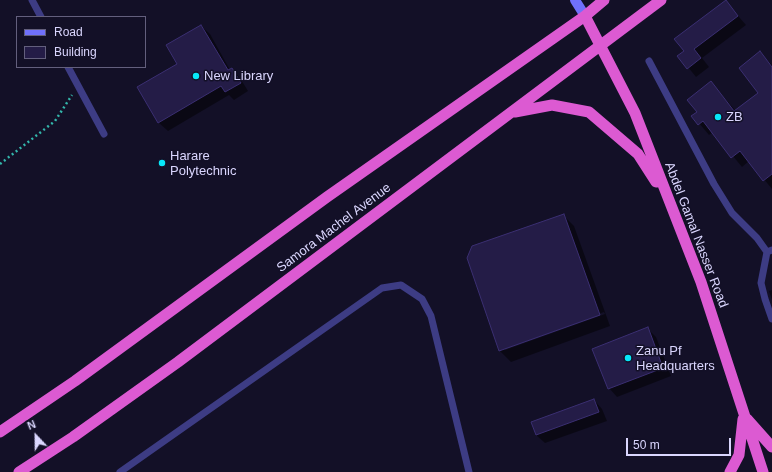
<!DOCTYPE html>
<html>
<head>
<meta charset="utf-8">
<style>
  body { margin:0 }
  #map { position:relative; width:772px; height:472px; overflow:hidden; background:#131027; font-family:Helvetica,sans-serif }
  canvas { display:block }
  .legend { position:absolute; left:16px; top:16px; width:130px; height:52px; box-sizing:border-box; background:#131027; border:1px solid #635f7d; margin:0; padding:5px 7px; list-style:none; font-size:12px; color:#dad6fe }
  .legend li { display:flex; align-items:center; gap:8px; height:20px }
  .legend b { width:20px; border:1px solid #635f7d }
  .north { position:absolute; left:16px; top:416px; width:40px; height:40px; -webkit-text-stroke:3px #131027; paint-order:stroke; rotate:338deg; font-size:11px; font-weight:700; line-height:16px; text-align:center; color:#dad6fe }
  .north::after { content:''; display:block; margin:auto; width:14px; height:18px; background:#dad6fe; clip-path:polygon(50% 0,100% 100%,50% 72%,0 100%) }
  .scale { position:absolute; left:626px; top:438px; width:105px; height:18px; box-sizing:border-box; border:2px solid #dad6fe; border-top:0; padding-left:5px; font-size:12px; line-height:14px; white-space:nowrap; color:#dad6fe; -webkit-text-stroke:3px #131027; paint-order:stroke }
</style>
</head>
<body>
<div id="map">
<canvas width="772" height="472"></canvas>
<ul class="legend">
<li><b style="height:5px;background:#7070fc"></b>Road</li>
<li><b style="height:11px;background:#241c47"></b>Building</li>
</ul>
<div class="north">N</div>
<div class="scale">50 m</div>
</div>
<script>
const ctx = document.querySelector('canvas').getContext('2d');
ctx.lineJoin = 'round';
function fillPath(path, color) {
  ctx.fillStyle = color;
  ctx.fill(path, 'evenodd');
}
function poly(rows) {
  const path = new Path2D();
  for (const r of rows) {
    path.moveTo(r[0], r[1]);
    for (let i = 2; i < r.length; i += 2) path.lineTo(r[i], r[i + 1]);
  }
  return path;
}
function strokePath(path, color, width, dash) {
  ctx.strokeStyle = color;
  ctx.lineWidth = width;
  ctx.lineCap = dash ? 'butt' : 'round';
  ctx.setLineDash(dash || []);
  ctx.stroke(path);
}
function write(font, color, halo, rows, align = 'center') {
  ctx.font = font + ' Helvetica,sans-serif';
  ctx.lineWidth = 3;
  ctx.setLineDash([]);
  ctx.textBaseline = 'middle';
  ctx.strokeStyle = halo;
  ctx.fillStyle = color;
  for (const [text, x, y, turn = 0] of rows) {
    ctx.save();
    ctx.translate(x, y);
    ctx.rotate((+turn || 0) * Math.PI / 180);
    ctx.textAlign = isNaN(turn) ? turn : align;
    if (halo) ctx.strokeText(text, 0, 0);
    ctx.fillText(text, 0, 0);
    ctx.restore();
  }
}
fillPath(poly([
  [726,2,746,25,702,58,709,67,696,77,679,56,685,52],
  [201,26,210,34,230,70,232,69,240,78,248,91,234,100,229,95,168,131,159,123,139,88,178,64],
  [760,53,772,65,772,189,749,161,742,167,713,132,709,135,693,116,698,112,711,83,736,111,759,93],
  [563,215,574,226,610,326,511,362,500,351,468,258],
  [604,312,605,314,505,350,505,348],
  [772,290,772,300,769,291],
  [647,328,656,337,671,376,617,397,609,388],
  [594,400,602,409,607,421,545,443,536,435]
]), '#0007');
const building = poly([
  [726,0,738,16,694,49,701,58,687,69,677,56,684,51,674,39,726,0],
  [201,25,228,70,232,68,241,83,225,92,221,86,158,123,137,87,177,64,166,45,201,25],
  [760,51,772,67,772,174,763,181,740,151,731,158,703,121,698,125,691,116,697,112,687,100,711,81,734,111,758,93,739,68,760,51],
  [564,214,600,315,499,351,467,258,472,246,564,214],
  [648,327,663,368,608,389,592,349,648,327],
  [594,399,599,412,536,435,531,422,594,399]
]);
fillPath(building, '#241c47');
strokePath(building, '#3b2f72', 1);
strokePath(poly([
  [0,164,55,121,72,95]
]), '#33b6ab', 2.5, [2, 3]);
strokePath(poly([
  [32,0,41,17],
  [649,61,714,184,732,213,757,238,767,252,772,250],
  [68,67,104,134],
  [767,252,761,283,765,299,772,319],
  [120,472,382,288,401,285,422,299,431,316,469,472]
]), '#3d3c84', 7);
strokePath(poly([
  [575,0,585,16]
]), '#7070fc', 10);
strokePath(poly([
  [585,16,635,113,701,282,763,472],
  [515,112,552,105,589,112,638,154,656,182],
  [747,419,772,447],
  [0,432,75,381,327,197,585,16,604,0],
  [19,472,73,437,178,362,661,0],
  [730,472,739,455,743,419]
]), '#dc5ad2', 11);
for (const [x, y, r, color] of [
  [196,76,4,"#07e7f9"],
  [718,117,4,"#07e7f9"],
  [162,163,4,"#07e7f9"],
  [628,358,4,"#07e7f9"]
]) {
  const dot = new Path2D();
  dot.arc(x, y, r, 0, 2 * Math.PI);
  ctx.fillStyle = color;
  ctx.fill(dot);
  strokePath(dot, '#131027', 1.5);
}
write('13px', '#dad6fe', '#131027', [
  ["New Library",204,76],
  ["ZB",726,117],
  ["Harare",170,156],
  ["Polytechnic",170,171],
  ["Zanu Pf",636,351],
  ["Headquarters",636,366]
], 'left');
write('13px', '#dad6fe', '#131027', [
  ["Samora Machel Avenue",334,228,-37],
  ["Abdel Gamal Nasser Road",696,235,69]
]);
</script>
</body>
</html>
